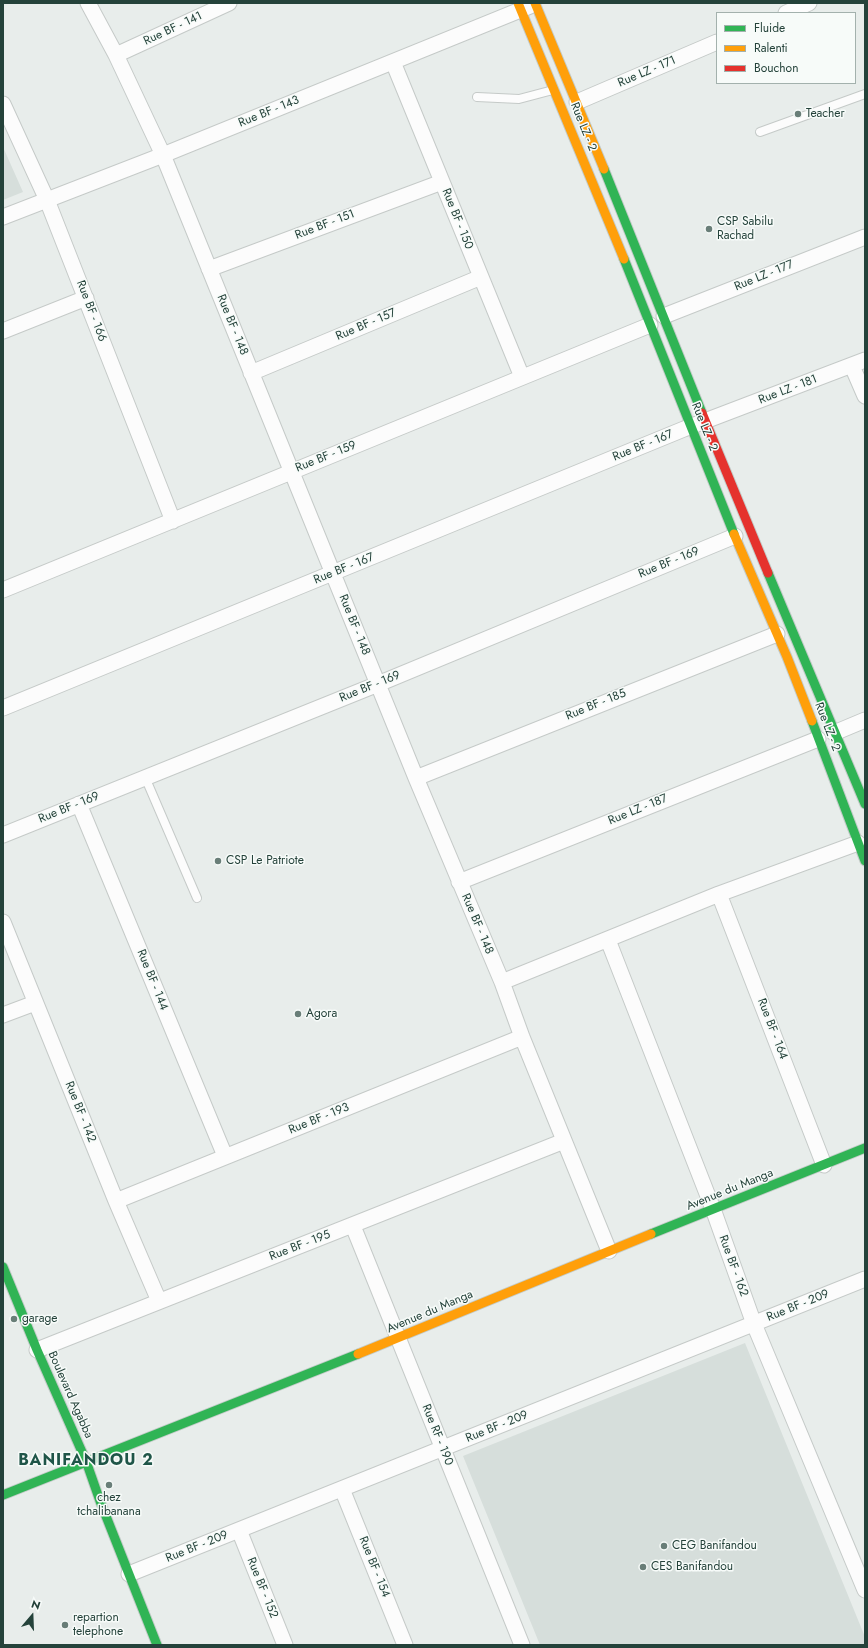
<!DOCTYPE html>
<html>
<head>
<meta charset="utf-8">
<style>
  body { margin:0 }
  #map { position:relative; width:868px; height:1648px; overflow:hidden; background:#e8edeb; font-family:Jost,sans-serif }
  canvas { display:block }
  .frame { position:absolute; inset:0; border:4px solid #24423a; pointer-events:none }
  .legend { position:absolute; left:716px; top:12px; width:140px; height:72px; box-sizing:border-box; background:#f7fbf9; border:1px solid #a3b1ad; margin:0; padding:5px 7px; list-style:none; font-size:12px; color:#24423a }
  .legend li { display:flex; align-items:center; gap:8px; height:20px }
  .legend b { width:20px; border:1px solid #a3b1ad }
  .north { position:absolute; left:12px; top:1596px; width:40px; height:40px; -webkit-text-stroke:3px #f7fbf9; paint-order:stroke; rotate:19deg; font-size:11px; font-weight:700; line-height:16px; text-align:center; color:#24423a }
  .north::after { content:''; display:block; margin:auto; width:14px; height:18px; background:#24423a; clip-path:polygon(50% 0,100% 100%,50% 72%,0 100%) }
</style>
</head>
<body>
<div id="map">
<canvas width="868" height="1648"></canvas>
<div class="frame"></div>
<ul class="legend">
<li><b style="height:5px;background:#30b455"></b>Fluide</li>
<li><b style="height:5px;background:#ff9f0a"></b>Ralenti</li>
<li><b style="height:5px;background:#e5322d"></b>Bouchon</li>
</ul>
<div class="north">N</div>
</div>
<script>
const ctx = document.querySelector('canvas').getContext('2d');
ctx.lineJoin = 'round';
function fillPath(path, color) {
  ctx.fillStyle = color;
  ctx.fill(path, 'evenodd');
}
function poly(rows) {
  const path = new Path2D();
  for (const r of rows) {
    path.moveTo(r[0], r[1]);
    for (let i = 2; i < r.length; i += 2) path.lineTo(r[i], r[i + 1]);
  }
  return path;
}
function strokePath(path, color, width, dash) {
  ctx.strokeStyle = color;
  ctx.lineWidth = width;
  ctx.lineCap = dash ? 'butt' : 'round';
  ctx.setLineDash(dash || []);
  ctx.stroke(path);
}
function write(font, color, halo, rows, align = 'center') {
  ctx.font = font + ' Jost,sans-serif';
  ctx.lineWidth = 3;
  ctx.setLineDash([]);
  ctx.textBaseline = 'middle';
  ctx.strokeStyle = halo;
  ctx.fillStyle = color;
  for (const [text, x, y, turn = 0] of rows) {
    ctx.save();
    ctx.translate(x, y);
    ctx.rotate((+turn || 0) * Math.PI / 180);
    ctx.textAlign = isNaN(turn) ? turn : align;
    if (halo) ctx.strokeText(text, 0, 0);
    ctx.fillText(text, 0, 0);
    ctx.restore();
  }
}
fillPath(poly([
  [3,147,23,192,3,200],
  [745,1343,865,1637,865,1645,540,1645,463,1456]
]), '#d6dedb');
const lane = poly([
  [477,97,519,99,553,90],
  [760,132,865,94],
  [145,777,197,898]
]);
const street = poly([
  [88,3,116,55,163,155,416,778,502,982,522,1037,609,1251],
  [786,13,809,3],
  [116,55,229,3],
  [393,62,522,377],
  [577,102,717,42],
  [3,104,47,200,173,521],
  [3,217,163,155,530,6],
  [209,269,442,182],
  [664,316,865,237],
  [3,331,86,298],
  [852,366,865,396],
  [251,373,481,277],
  [3,590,650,325],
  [3,708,684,429,865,360],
  [834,733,865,720],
  [416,778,777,634],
  [79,804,225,1156],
  [3,835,378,684,735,536],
  [459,882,818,739],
  [719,894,824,1165],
  [3,922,116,1201,159,1301],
  [608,940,713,1209,754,1324,865,1590],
  [502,982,719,894,858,843],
  [3,1015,35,1003],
  [116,1201,522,1037],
  [353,1226,522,1645],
  [37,1350,564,1141],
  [342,1489,405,1645],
  [239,1530,285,1645],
  [129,1574,865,1279]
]);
const fast = poly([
  [604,169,702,413],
  [624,259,734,534],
  [768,573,865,804],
  [812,721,865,861],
  [651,1234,865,1148],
  [3,1267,37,1350,86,1461,100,1501,157,1645],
  [3,1495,358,1354]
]);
const slow = poly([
  [518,3,624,259],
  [535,3,604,169],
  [734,534,787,657,812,721],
  [358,1354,651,1234]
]);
const jam = poly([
  [702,413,768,573]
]);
strokePath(lane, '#c5cac8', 10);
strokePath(street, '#c5cac8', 17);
strokePath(fast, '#c3cbc8', 11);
strokePath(slow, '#c3cbc8', 11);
strokePath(jam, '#c3cbc8', 11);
strokePath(lane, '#fcfcfc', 8);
strokePath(street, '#fcfcfc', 15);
strokePath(fast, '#30b455', 9);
strokePath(slow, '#ff9f0a', 9);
strokePath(jam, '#e5322d', 9);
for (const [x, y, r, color] of [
  [798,114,4,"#697e78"],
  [709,229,4,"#697e78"],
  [218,861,4,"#697e78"],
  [298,1014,4,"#697e78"],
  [14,1319,4,"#697e78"],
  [109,1485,4,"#697e78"],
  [664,1546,4,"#697e78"],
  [643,1567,4,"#697e78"],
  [65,1625,4,"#697e78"]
]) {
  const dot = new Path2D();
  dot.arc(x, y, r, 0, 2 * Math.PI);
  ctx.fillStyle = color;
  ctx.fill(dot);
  strokePath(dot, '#f7fbf9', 1.5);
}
write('12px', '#24423a', '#f7fbf9', [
  ["Rue BF - 141",173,29,-25],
  ["Rue LZ - 171",647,72,-23],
  ["Rue BF - 143",269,112,-22],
  ["Rue LZ - 2",583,127,68],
  ["Rue BF - 150",457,219,68],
  ["Rue BF - 151",325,225,-21],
  ["Rue LZ - 177",764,276,-22],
  ["Rue BF - 166",91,311,69],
  ["Rue BF - 148",232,325,68],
  ["Rue BF - 157",366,325,-23],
  ["Rue LZ - 181",788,390,-21],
  ["Rue LZ - 2",704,427,68],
  ["Rue BF - 167",643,446,-22],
  ["Rue BF - 159",326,457,-22],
  ["Rue BF - 169",669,563,-22],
  ["Rue BF - 167",344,569,-22],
  ["Rue BF - 148",354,625,68],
  ["Rue BF - 169",370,687,-22],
  ["Rue BF - 185",596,705,-22],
  ["Rue LZ - 2",827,727,69],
  ["Rue BF - 169",69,808,-22],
  ["Rue LZ - 187",638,810,-22],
  ["Rue BF - 148",477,924,67],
  ["Rue BF - 144",152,980,68],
  ["Rue BF - 164",772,1029,69],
  ["Rue BF - 142",80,1112,68],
  ["Rue BF - 193",319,1119,-22],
  ["Avenue du Manga",730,1190,-22],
  ["Rue BF - 195",300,1246,-21],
  ["Rue BF - 162",733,1266,70],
  ["Rue BF - 209",798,1306,-22],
  ["Avenue du Manga",430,1312,-23],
  ["Boulevard Agabba",70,1395,66],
  ["Rue BF - 209",497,1427,-22],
  ["Rue RF - 190",437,1435,68],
  ["Rue BF - 209",197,1547,-22],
  ["Rue BF - 154",374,1567,68],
  ["Rue BF - 152",262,1588,68]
]);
write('12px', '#24423a', '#f7fbf9', [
  ["Teacher",806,114],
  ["CSP Sabilu",717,222],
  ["Rachad",717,236],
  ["CSP Le Patriote",226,861],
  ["Agora",306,1014],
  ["garage",22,1319],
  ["chez",109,1498,"center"],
  ["tchalibanana",109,1512,"center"],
  ["CEG Banifandou",672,1546],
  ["CES Banifandou",651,1567],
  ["repartion",73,1618],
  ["telephone",73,1632]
], 'left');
ctx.letterSpacing = '1px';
write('bold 16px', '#1f5548', '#f7fbf9', [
  ["BANIFANDOU 2",86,1461]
]);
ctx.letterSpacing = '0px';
</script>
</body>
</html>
